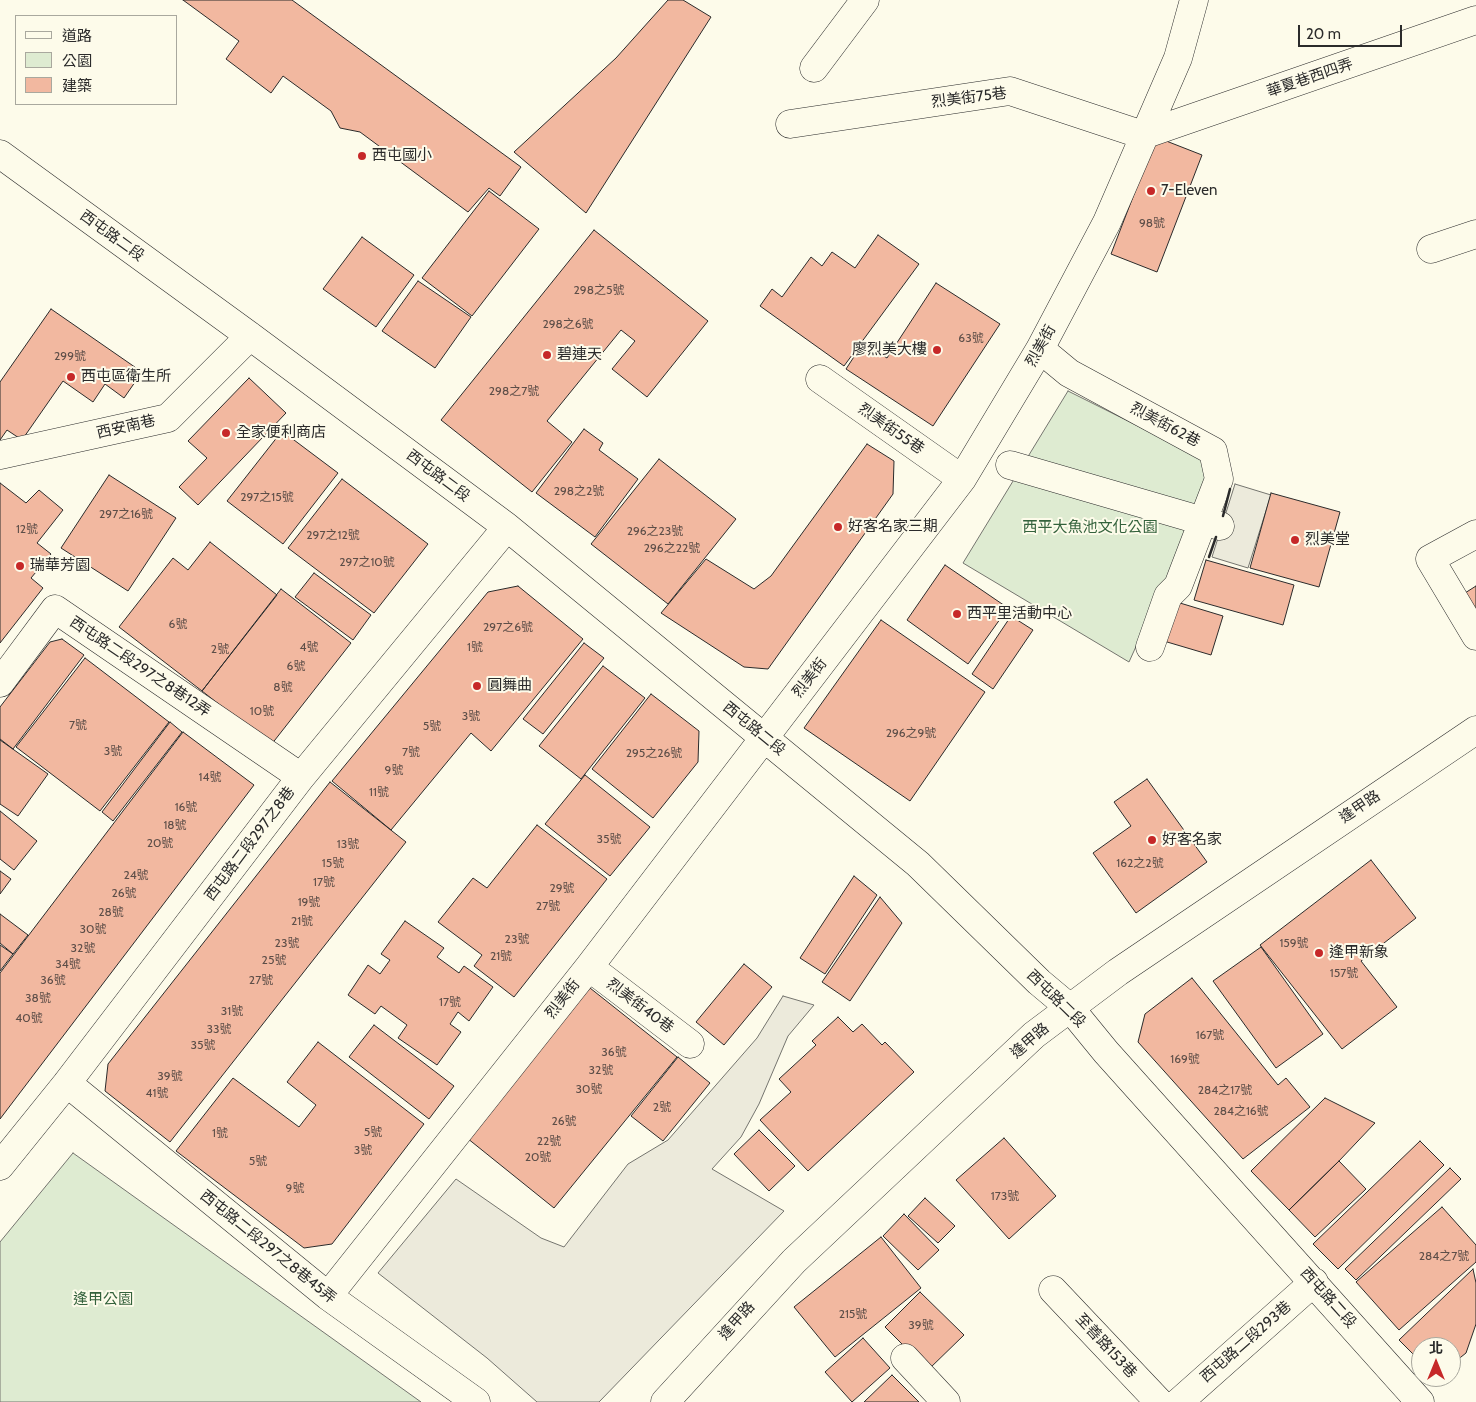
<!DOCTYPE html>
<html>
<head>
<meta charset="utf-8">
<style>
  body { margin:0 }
  #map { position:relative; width:1476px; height:1402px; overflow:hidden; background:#fdfbea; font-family:Cabin,"Noto Sans TC",sans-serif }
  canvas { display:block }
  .legend { position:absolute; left:15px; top:15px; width:162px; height:90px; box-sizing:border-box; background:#fdfbea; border:1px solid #a9a89e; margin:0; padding:6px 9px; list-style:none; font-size:15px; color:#2b2b2b }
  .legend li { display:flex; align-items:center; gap:10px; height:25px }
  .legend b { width:25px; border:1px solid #a9a89e }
  .north { position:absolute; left:1411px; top:1337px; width:50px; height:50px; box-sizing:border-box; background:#fdfbea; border:1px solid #a9a89e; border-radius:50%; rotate:0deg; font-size:14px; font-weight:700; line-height:20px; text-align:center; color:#2b2b2b }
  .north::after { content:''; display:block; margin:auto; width:18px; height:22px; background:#c62828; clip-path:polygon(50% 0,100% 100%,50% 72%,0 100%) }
  .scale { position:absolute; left:1298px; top:25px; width:104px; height:22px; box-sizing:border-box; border:2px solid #2b2b2b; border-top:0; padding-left:6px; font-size:15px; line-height:18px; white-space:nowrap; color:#2b2b2b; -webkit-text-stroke:4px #fdfbea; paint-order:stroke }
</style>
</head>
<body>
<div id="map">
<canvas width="1476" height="1402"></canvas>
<ul class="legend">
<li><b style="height:6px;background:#fdfbea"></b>道路</li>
<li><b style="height:14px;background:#deebd1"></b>公園</li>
<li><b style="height:14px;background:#f2b8a0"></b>建築</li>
</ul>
<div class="north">北</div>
<div class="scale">20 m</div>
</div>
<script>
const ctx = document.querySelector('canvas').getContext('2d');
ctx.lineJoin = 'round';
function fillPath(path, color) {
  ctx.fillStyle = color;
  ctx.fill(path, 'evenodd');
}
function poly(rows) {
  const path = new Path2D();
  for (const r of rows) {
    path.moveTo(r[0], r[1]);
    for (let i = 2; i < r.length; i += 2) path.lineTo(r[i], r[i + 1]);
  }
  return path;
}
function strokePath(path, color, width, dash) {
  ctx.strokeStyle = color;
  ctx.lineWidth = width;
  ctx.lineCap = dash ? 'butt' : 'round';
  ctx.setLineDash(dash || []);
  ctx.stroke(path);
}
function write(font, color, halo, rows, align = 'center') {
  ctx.font = font + ' Cabin,"Noto Sans TC",sans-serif';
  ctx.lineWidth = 4;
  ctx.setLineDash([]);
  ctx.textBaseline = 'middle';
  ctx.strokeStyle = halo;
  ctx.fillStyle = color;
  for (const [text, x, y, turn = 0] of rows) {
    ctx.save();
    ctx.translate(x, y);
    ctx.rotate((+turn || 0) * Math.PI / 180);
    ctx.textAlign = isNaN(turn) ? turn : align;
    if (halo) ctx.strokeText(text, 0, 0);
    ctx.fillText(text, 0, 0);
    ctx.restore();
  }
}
const green = poly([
  [1068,391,1208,461,1212,478,1129,662,963,563,1068,391],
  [73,1153,421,1402,0,1402,0,1242,73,1153]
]);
fillPath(green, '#deebd1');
strokePath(green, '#74746e', 1);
const parking = poly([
  [1235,484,1271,495,1248,568,1212,557,1235,484],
  [783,996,814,1005,788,1036,759,1104,741,1137,712,1169,784,1211,599,1402,537,1402,487,1358,378,1273,456,1179,541,1238,564,1247,628,1164,668,1140,757,1038,783,996]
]);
fillPath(parking, '#eceadb');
strokePath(parking, '#74746e', 1);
const building = poly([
  [183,0,292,0,521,167,500,196,489,188,468,212,360,132,340,128,331,111,283,76,271,93,226,59,239,41,183,0],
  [668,0,683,0,711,17,586,213,514,152,616,58,668,0],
  [1156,137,1202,155,1157,272,1111,254,1156,137],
  [489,191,539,229,472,316,422,278,489,191],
  [594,230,708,321,647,397,612,369,635,341,621,330,547,421,572,442,532,492,441,420,594,230],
  [878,235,919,264,844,366,760,306,772,289,782,297,811,257,822,266,832,252,855,268,878,235],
  [362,237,414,275,376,327,323,289,362,237],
  [418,281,471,317,435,368,382,331,418,281],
  [936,283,1000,324,933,426,846,369,863,343,887,358,936,283],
  [51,309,142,372,124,398,105,384,93,402,63,381,22,440,7,430,0,440,0,382,51,309],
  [249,378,286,413,198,505,179,487,207,458,188,441,249,378],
  [584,429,603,443,599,450,638,479,595,537,536,493,584,429],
  [282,431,338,473,283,544,227,501,282,431],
  [867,444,894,461,893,494,768,669,744,667,661,613,706,559,754,589,771,576,867,444],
  [659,459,736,519,668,604,591,544,659,459],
  [109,475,176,518,128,591,61,548,109,475],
  [342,479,428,544,374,613,288,548,342,479],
  [0,483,26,503,39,490,63,510,37,543,51,554,31,578,43,588,0,643,0,483],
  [1271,493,1340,512,1319,587,1250,568,1271,493],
  [210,542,277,595,202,691,119,627,173,558,188,570,210,542],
  [1206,560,1294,585,1283,625,1194,600,1206,560],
  [945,565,1008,608,968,664,907,620,945,565],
  [314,573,371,615,353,640,295,597,314,573],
  [518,586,583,639,491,751,471,733,391,830,332,781,488,592,518,586],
  [1476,586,1476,612,1465,593,1476,586],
  [281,589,351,643,271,745,202,691,281,589],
  [1170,600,1223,616,1211,655,1157,639,1170,600],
  [1011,616,1033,630,993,689,972,674,1011,616],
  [881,620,985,692,910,801,804,728,881,620],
  [62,639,84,655,13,749,0,739,0,707,50,642,62,639],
  [584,643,604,658,543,734,523,719,584,643],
  [85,658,169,722,100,811,16,747,85,658],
  [603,666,645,698,581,779,539,746,603,666],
  [651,694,699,731,698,762,653,818,592,769,651,694],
  [170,722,182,732,113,821,102,812,170,722],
  [183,732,254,785,0,1119,0,973,183,732],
  [0,740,48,774,18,816,0,804,0,740],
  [585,775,650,827,610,876,545,824,585,775],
  [1147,779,1207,862,1136,913,1093,853,1131,826,1114,802,1147,779],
  [330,782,406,842,170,1142,105,1091,108,1064,330,782],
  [0,811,37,841,14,870,0,859,0,811],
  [537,825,607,879,514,997,474,966,482,955,438,922,473,878,487,888,537,825],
  [1371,860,1416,918,1361,961,1397,1007,1342,1049,1260,945,1371,860],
  [0,871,11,879,0,894,0,871],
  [854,876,877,895,825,974,800,958,854,876],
  [880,897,902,923,850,1001,822,982,880,897],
  [0,914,28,935,13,954,0,943,0,914],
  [405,921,444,948,437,957,459,973,464,966,493,987,469,1021,458,1012,450,1024,461,1032,437,1065,398,1038,407,1025,381,1006,375,1014,348,995,368,965,380,974,390,960,381,954,405,921],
  [0,945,13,954,0,971,0,945],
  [1261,947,1323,1034,1276,1068,1213,981,1261,947],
  [744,964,772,987,724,1045,696,1022,744,964],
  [1192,978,1278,1085,1286,1078,1310,1107,1243,1159,1138,1042,1145,1014,1192,978],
  [590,988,677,1057,554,1208,467,1138,590,988],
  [838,1017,853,1032,862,1024,882,1045,885,1042,914,1072,808,1171,760,1120,791,1092,779,1079,816,1045,812,1041,838,1017],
  [374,1025,454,1086,429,1119,349,1057,374,1025],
  [318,1042,424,1124,332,1244,304,1248,176,1151,233,1078,299,1127,316,1105,287,1082,318,1042],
  [678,1057,710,1083,663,1141,631,1116,678,1057],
  [1325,1098,1375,1123,1339,1161,1289,1210,1251,1171,1325,1098],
  [759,1130,795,1166,769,1191,734,1154,759,1130],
  [1004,1138,1056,1196,1009,1239,956,1180,1004,1138],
  [1420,1141,1444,1165,1338,1269,1313,1244,1420,1141],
  [1339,1161,1366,1189,1315,1237,1289,1210,1339,1161],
  [1450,1168,1461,1179,1356,1280,1345,1269,1450,1168],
  [925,1198,955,1226,938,1243,908,1216,925,1198],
  [1442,1207,1476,1245,1476,1262,1399,1330,1356,1282,1442,1207],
  [904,1214,939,1250,918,1270,883,1236,904,1214],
  [881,1237,921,1288,835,1357,794,1307,881,1237],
  [1473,1269,1476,1283,1476,1324,1466,1353,1451,1365,1451,1347,1421,1347,1421,1362,1399,1340,1473,1269],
  [920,1292,964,1335,928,1370,885,1327,920,1292],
  [863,1338,890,1368,852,1402,825,1372,863,1338],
  [892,1375,919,1402,864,1402,892,1375]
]);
fillPath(building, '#f2b8a0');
strokePath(building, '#2b2b2b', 1);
const minor = poly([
  [814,68,865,0],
  [790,124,1010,91,1143,135,1476,20],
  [0,154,250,336,507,527,918,864,1039,982,1070,1008,1106,1052,1420,1402],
  [1431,249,1476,234],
  [1040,349,1069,373,1213,451,1219,479,1178,586,1168,596,1150,647],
  [820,379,962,479],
  [0,455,168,418,250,336],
  [1010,465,1220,526],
  [1476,534,1430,559,1476,636],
  [0,683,55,609,301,777],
  [589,967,690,1044],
  [67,1083,328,1296,476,1402],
  [0,1166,67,1083,301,777,507,527],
  [1053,1290,1159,1402],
  [328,1296,589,967,962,479,1040,349,1107,222,1178,58,1194,0],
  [905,1358,946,1402],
  [665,1402,794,1261,1034,1035,1118,972,1476,730],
  [1179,1402,1314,1282]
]);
strokePath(minor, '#2b2b2b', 29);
strokePath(minor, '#fdfbea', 28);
strokePath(poly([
  [1223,516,1230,489],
  [1209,557,1216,537]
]), '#2b2b2b', 2.5);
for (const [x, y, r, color] of [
  [362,156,5,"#c62828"],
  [1151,191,5,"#c62828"],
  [937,350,5,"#c62828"],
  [547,355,5,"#c62828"],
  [71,377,5,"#c62828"],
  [226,433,5,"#c62828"],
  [838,527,5,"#c62828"],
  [1295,540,5,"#c62828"],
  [20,566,5,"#c62828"],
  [957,614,5,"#c62828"],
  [477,686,5,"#c62828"],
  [1152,840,5,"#c62828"],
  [1319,953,5,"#c62828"]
]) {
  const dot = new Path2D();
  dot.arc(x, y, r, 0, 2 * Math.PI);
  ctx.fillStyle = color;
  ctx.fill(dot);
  strokePath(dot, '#fdfbea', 2);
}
write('12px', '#5d4e48', null, [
  ["98號",1152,223],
  ["298之5號",599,290],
  ["298之6號",568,324],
  ["63號",971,338],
  ["299號",70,356],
  ["298之7號",514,391],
  ["298之2號",579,491],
  ["297之15號",267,497],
  ["297之16號",126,514],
  ["12號",27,529],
  ["296之23號",655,531],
  ["297之12號",333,535],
  ["296之22號",672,548],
  ["297之10號",367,562],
  ["6號",178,624],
  ["297之6號",508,627],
  ["4號",309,647],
  ["1號",475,647],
  ["2號",220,649],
  ["6號",296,666],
  ["8號",283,687],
  ["10號",262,711],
  ["3號",471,716],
  ["7號",78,725],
  ["5號",432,726],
  ["296之9號",911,733],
  ["3號",113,751],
  ["7號",411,752],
  ["295之26號",654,753],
  ["9號",394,770],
  ["14號",210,777],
  ["11號",379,792],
  ["16號",186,807],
  ["18號",175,825],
  ["35號",609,839],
  ["20號",160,843],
  ["13號",348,844],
  ["15號",333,863],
  ["162之2號",1140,863],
  ["24號",136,875],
  ["17號",324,882],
  ["29號",562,888],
  ["26號",124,893],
  ["19號",309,902],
  ["27號",548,906],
  ["28號",111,912],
  ["21號",302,921],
  ["30號",93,929],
  ["23號",517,939],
  ["23號",287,943],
  ["159號",1294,943],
  ["32號",83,948],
  ["21號",501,956],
  ["25號",274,960],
  ["34號",68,964],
  ["157號",1344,973],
  ["36號",53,980],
  ["27號",261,980],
  ["38號",38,998],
  ["17號",450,1002],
  ["31號",232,1011],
  ["40號",29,1018],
  ["33號",219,1029],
  ["167號",1210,1035],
  ["35號",203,1045],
  ["36號",614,1052],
  ["169號",1185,1059],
  ["32號",601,1070],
  ["39號",170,1076],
  ["30號",589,1089],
  ["284之17號",1225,1090],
  ["41號",157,1093],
  ["2號",662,1107],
  ["284之16號",1241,1111],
  ["26號",564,1121],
  ["5號",373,1132],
  ["1號",220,1133],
  ["22號",549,1141],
  ["3號",363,1150],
  ["20號",538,1157],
  ["5號",258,1161],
  ["9號",295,1188],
  ["173號",1005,1196],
  ["284之7號",1444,1256],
  ["215號",853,1314],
  ["39號",921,1325]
]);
write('15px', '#2b2b2b', '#fdfbea', [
  ["華夏巷西四弄",1310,78,-19],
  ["烈美街75巷",969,98,-7],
  ["西屯路二段",112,236,36],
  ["烈美街",1041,346,-61],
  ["烈美街62巷",1165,425,28],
  ["西安南巷",126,427,-13],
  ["烈美街55巷",891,429,35],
  ["西屯路二段",438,476,37],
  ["西屯路二段297之8巷12弄",140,667,34],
  ["烈美街",810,678,-52],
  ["西屯路二段",754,729,39],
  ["逢甲路",1360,807,-34],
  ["西屯路二段297之8巷",250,844,-53],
  ["烈美街",563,999,-52],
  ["西屯路二段",1056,999,44],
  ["烈美街40巷",640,1006,37],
  ["逢甲路",1030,1041,-41],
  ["西屯路二段297之8巷45弄",268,1247,39],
  ["西屯路二段",1328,1298,48],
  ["逢甲路",737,1321,-48],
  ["西屯路二段293巷",1246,1342,-41],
  ["至善路153巷",1106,1346,47]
]);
write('15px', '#2b2b2b', '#fdfbea', [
  ["西屯國小",372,156],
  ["7-Eleven",1161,191],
  ["廖烈美大樓",927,350,"right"],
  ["碧連天",557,355],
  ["西屯區衛生所",81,377],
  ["全家便利商店",236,433],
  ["好客名家三期",848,527],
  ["烈美堂",1305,540],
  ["瑞華芳園",30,566],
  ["西平里活動中心",967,614],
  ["圓舞曲",487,686],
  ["好客名家",1162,840],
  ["逢甲新象",1329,953]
], 'left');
write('15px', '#34623c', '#fdfbea', [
  ["西平大魚池文化公園",1090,528],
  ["逢甲公園",103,1300]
]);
</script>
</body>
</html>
